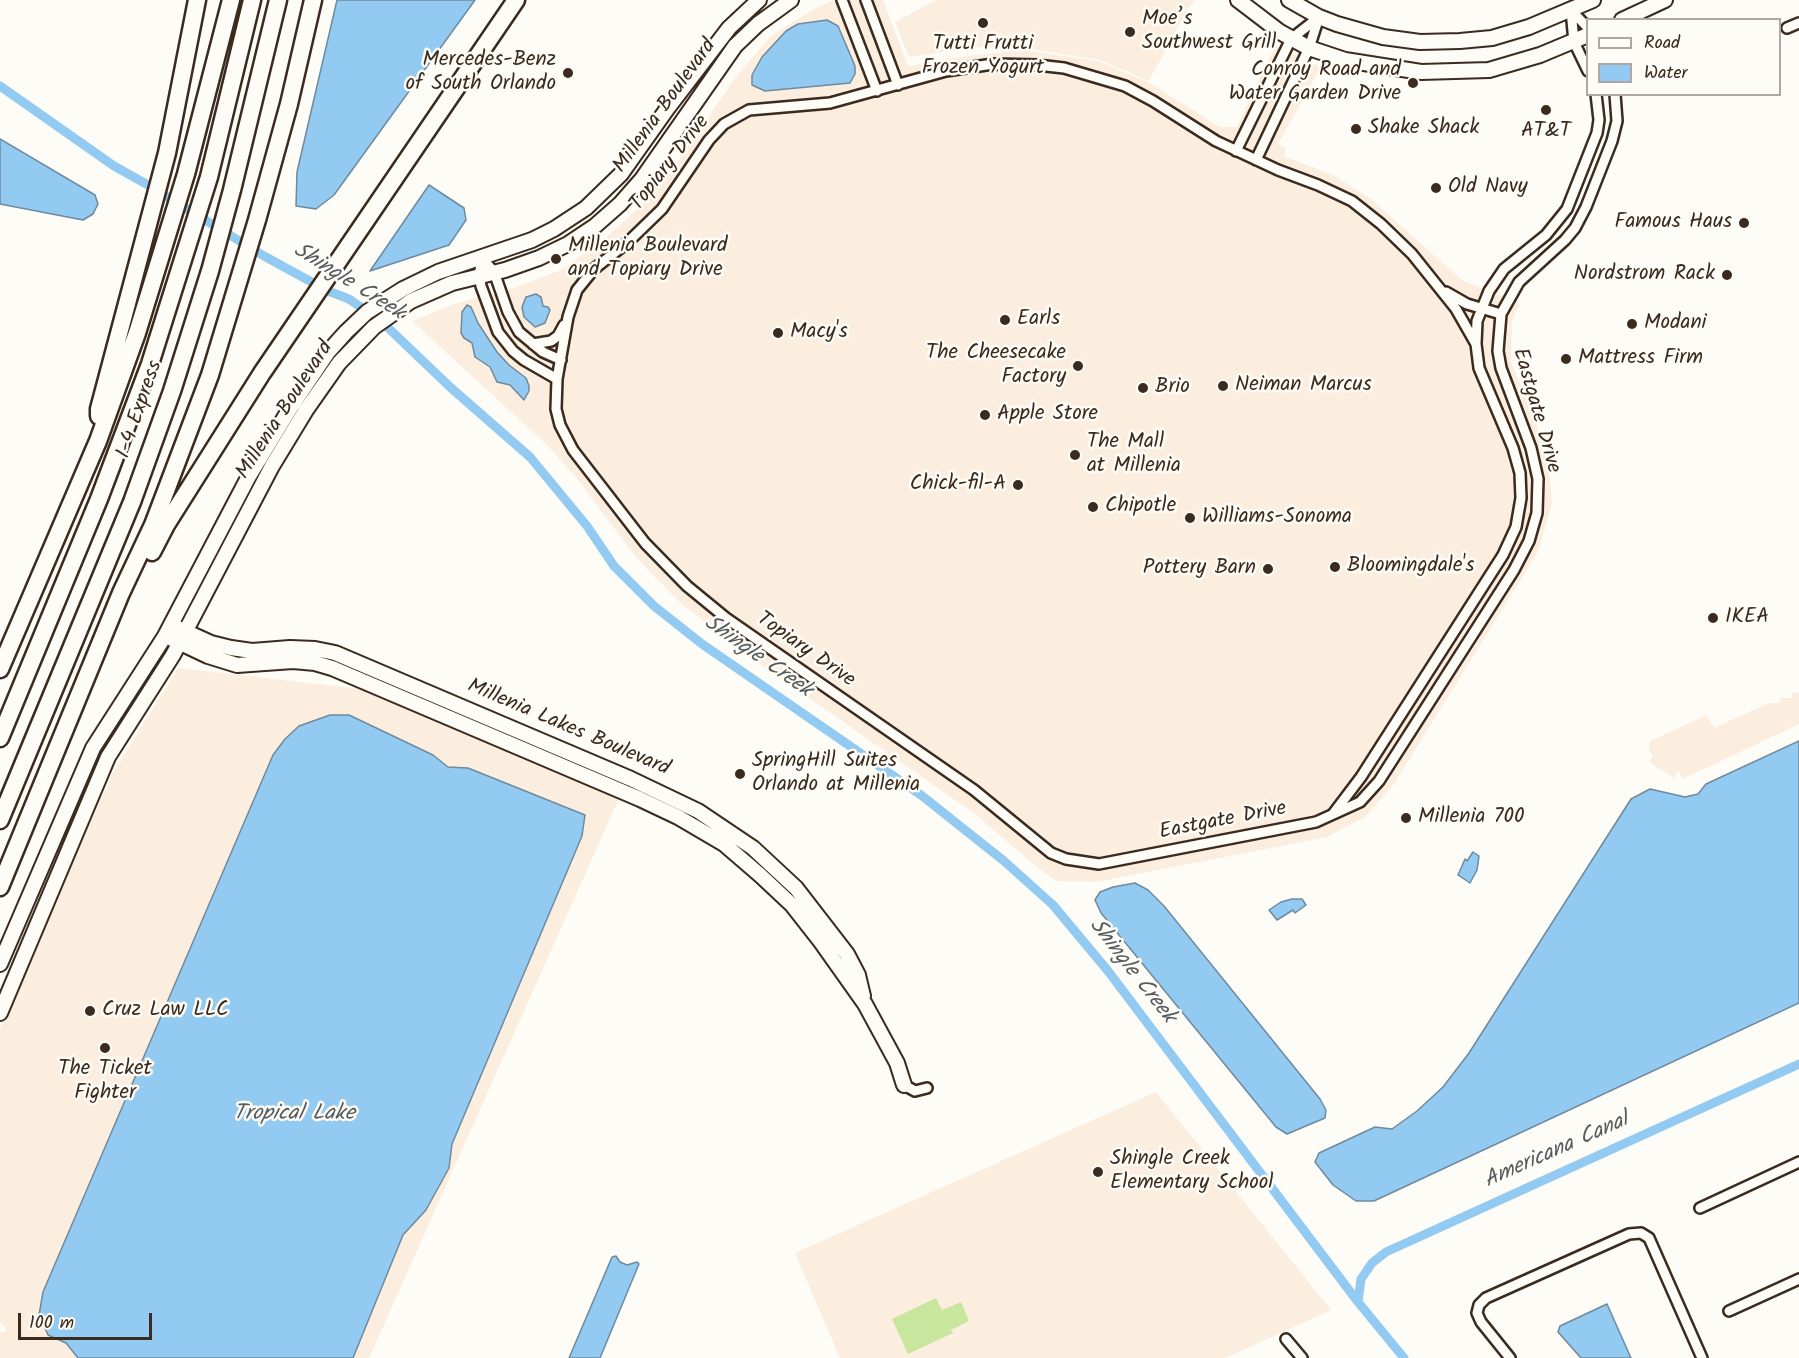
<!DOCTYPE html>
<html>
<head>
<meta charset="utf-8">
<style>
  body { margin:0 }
  #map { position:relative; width:1799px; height:1358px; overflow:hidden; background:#fdfcf7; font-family:Kalam,sans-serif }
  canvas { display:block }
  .legend { position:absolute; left:1586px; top:18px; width:195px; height:78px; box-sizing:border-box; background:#fdfcf7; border:2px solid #afa8a0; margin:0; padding:8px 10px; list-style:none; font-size:18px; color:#3b2a1e }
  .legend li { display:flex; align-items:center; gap:12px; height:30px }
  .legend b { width:30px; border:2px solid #afa8a0 }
  .scale { position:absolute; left:18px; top:1313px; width:134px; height:27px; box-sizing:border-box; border:3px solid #3b2a1e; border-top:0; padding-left:8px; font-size:18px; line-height:21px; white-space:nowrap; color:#3b2a1e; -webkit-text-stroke:4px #fdfcf7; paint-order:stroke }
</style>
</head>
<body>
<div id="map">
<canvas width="1799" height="1358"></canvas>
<ul class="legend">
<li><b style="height:8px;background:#fdfcf7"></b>Road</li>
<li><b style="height:16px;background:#92caf1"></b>Water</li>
</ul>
<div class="scale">100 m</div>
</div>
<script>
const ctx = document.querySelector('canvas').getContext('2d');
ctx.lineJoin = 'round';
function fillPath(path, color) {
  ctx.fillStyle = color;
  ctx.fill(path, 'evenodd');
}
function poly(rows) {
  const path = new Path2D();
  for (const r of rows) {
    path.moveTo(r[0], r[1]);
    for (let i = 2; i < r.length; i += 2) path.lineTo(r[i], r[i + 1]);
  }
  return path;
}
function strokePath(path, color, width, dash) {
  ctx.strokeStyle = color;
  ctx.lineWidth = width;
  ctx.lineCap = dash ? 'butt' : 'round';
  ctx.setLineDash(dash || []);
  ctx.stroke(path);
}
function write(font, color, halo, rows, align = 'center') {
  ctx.font = font + ' Kalam,sans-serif';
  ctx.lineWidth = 5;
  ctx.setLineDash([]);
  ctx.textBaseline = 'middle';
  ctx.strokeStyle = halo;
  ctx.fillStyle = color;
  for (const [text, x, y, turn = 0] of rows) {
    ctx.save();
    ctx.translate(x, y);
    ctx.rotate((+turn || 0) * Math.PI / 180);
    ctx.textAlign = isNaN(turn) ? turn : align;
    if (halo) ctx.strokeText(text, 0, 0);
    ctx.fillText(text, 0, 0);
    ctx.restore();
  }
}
fillPath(poly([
  [834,0,883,0,908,66,950,58,1024,50,1098,61,1148,82,1220,127,1237,127,1275,46,1321,67,1278,144,1286,148,1284,156,1335,176,1371,199,1463,281,1520,303,1512,321,1511,362,1548,454,1552,503,1538,552,1392,787,1365,817,1327,837,1096,882,1057,881,1038,868,975,814,736,647,677,600,634,555,579,481,546,444,412,321,457,303,514,288,561,270,606,238,659,189,735,78,770,37,812,10],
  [936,0,1196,0,1188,8,1149,81,1100,60,1023,48,977,47,909,57,895,22],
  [178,668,363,689,620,796,369,1358,0,1358,0,1333,7,1330,0,1322,0,1028,27,961,113,773],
  [1792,692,1799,693,1799,724,1683,779,1679,771,1674,778,1649,762,1653,756,1649,749,1650,741,1707,715,1714,728,1769,703,1779,703,1780,698,1792,698],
  [1156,1092,1331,1310,1226,1358,840,1358,795,1253]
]), '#fceedf');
fillPath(poly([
  [936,1298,942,1310,961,1302,969,1321,951,1330,953,1333,908,1354,892,1319]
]), '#c8e69d');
const water = poly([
  [337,0,475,0,334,195,316,209,296,206,297,172,337,0],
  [827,20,838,26,855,66,855,74,850,83,765,91,752,85,752,75,762,57,786,31,798,24,827,20],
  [0,139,95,195,98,204,93,214,83,220,0,204,0,139],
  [429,185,464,208,466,220,449,245,370,271,429,185],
  [536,294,541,297,543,306,548,307,550,310,545,323,535,327,524,317,522,307,526,297,536,294],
  [467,305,471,307,478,323,497,352,509,365,526,378,529,386,529,391,524,400,510,385,497,382,490,367,475,357,472,343,464,338,461,333,462,312,467,305],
  [330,715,349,715,433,755,448,767,468,768,585,815,582,836,452,1144,449,1168,426,1210,403,1235,353,1358,78,1358,66,1343,48,1335,39,1315,43,1292,273,755,285,739,299,726,330,715],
  [1799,741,1799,1003,1374,1201,1356,1201,1333,1185,1315,1162,1319,1153,1375,1127,1392,1129,1417,1111,1443,1087,1469,1053,1631,799,1650,789,1685,797,1698,794,1706,784,1799,741],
  [1473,852,1479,856,1477,870,1470,883,1458,875,1465,859,1467,861,1473,852],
  [1135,883,1148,890,1164,906,1320,1099,1326,1110,1325,1118,1287,1134,1276,1127,1101,913,1095,900,1100,892,1113,887,1135,883],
  [1292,899,1302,899,1306,905,1295,913,1293,910,1277,920,1269,910,1281,902,1292,899],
  [616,1256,620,1262,627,1265,637,1262,639,1264,600,1358,569,1358,612,1257,616,1256],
  [1607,1304,1631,1358,1581,1358,1558,1332,1560,1326,1607,1304]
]);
fillPath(water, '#92caf1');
strokePath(water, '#6f8a9d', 1.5);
strokePath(poly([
  [0,86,114,166,148,185,264,256,328,291,349,299,381,321,450,387,530,457,587,526,614,566,654,606,702,644,921,795,1004,861,1053,905,1108,971,1358,1302,1404,1358],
  [1358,1302,1361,1279,1372,1263,1386,1252,1799,1064]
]), '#92caf1', 9);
const street = poly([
  [842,0,877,91],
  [866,0,898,85],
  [1571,10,1574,42,1588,71],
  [1571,10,1588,28],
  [1787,28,1799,23],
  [1236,151,1291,39,1319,17],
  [1256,160,1309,48,1319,17],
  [482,258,479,276,481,286,498,332,513,351,524,360,557,379],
  [482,258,494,272,508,312,519,332,543,352,561,360],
  [1446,292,1467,304,1501,314],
  [533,344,551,341,558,336,564,325],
  [1476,344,1456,309,1412,254,1381,224,1352,201,1318,185,1278,170,1216,141,1153,101,1125,86,1064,68,1037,65,993,64,946,71,830,103,749,110,724,124,709,140,662,209,628,242,594,269,577,290,568,317,557,379,556,409,560,425,573,450,645,543,687,586,726,618,974,790,1051,853,1066,859,1099,864,1316,822,1360,802,1379,781,1514,570,1529,541,1537,513,1538,479,1531,448,1501,368,1498,351,1501,314,1519,282,1565,240,1575,228,1586,207,1612,141,1617,121,1615,94],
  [1333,814,1361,777,1503,555,1516,527,1521,498,1520,473,1513,448,1479,368,1476,344,1477,321,1489,291,1504,269,1546,235,1567,209,1597,133,1599,120,1596,94],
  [904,1085,915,1091,927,1088],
  [1700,1208,1799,1162],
  [1729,1311,1799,1279],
  [1286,1339,1302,1358],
  [1510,1358,1481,1322,1477,1313,1479,1305,1486,1298,1629,1234,1641,1233,1649,1238,1702,1358]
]);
const secondary = poly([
  [1238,0,1280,32,1309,48,1345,60,1421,72,1489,70,1540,55,1588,35],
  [1289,0,1319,17,1337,24,1383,37,1420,42,1460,41,1492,38,1529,27,1593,0],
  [1622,20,1665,0],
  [178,628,211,643,231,648,252,651,290,648,315,649,335,653,631,779,698,811,753,848,796,888,847,954,858,975,863,996],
  [172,639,208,656,237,665,293,661,315,663,332,668,640,799,678,817,724,844,760,875,792,905,821,942,865,1004,897,1063,904,1085],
  [0,964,93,748,165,636,249,476,291,407,328,352,346,332,367,312,403,289,438,272,532,240,554,229,586,208,621,174,667,109,729,28,759,0],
  [0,1013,108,757,173,655,272,466,306,410,339,363,374,327,411,301,452,283,505,270,539,258,568,244,595,226,620,204,642,179,735,46,758,24,791,0]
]);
const highway = poly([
  [99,416,99,409,167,153,197,0],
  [152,552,166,525,262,373,516,0],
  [0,669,98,441,137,333,186,174,231,0],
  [0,738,99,499,150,364,209,177,252,0],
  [0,820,132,502,172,391,210,271,232,190,278,0],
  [0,887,121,593,153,525,210,375,257,220,289,104,313,0]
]);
strokePath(street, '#3b2a1e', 14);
strokePath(secondary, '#3b2a1e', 18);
strokePath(highway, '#3b2a1e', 21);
strokePath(street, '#fdfcf7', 9);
strokePath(secondary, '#fdfcf7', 14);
strokePath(highway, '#fdfcf7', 16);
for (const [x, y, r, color] of [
  [983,23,6,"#3b2a1e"],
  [1130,32,6,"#3b2a1e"],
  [568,73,6,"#3b2a1e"],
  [1413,83,6,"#3b2a1e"],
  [1546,110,6,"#3b2a1e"],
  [1356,129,6,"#3b2a1e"],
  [1436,188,6,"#3b2a1e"],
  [1744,223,6,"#3b2a1e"],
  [556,259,6,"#3b2a1e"],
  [1727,275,6,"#3b2a1e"],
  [1005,320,6,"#3b2a1e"],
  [1632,324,6,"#3b2a1e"],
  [778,333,6,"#3b2a1e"],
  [1566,359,6,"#3b2a1e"],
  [1078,366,6,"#3b2a1e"],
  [1223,386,6,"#3b2a1e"],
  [1143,388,6,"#3b2a1e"],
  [985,415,6,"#3b2a1e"],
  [1075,455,6,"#3b2a1e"],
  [1018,485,6,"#3b2a1e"],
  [1093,507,6,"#3b2a1e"],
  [1190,518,6,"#3b2a1e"],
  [1335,567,6,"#3b2a1e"],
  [1268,569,6,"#3b2a1e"],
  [1713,618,6,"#3b2a1e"],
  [740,774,6,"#3b2a1e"],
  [1406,818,6,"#3b2a1e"],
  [90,1011,6,"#3b2a1e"],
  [105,1048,6,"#3b2a1e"],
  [1098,1172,6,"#3b2a1e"]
]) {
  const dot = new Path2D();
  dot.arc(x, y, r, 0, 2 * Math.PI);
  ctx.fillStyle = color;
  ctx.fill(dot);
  strokePath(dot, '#fdfcf7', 2);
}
write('21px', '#3b2a1e', '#fdfcf7', [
  ["Moe’s",1142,20],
  ["Southwest Grill",1142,44],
  ["Tutti Frutti",983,45,"center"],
  ["Frozen Yogurt",983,69,"center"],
  ["Mercedes-Benz",556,61,"right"],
  ["of South Orlando",556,85,"right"],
  ["Conroy Road and",1401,71,"right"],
  ["Water Garden Drive",1401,95,"right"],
  ["Shake Shack",1368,129],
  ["AT&T",1546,132,"center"],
  ["Old Navy",1448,188],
  ["Famous Haus",1732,223,"right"],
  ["Millenia Boulevard",568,247],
  ["and Topiary Drive",568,271],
  ["Nordstrom Rack",1715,275,"right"],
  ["Earls",1017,320],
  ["Modani",1644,324],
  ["Macy's",790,333],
  ["The Cheesecake",1066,354,"right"],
  ["Factory",1066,378,"right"],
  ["Mattress Firm",1578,359],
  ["Neiman Marcus",1235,386],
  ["Brio",1155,388],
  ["Apple Store",997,415],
  ["The Mall",1087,443],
  ["at Millenia",1087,467],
  ["Chick-fil-A",1006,485,"right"],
  ["Chipotle",1105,507],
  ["Williams-Sonoma",1202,518],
  ["Bloomingdale's",1347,567],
  ["Pottery Barn",1256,569,"right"],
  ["IKEA",1725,618],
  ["SpringHill Suites",752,762],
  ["Orlando at Millenia",752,786],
  ["Millenia 700",1418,818],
  ["Cruz Law LLC",102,1011],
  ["The Ticket",105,1070,"center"],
  ["Fighter",105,1094,"center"],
  ["Shingle Creek",1110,1160],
  ["Elementary School",1110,1184]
], 'left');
write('21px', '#3b2a1e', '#fdfcf7', [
  ["Millenia Boulevard",666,107,-54],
  ["Topiary Drive",671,164,-52],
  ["I-4 Express",141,410,-71],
  ["Millenia Boulevard",286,411,-57],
  ["Eastgate Drive",1535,411,74],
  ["Topiary Drive",805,651,35],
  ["Millenia Lakes Boulevard",568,729,23],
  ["Eastgate Drive",1223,822,-11]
]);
write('italic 22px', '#555a5d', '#fdfcf7', [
  ["Shingle Creek",348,283,32],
  ["Shingle Creek",757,658,35],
  ["Shingle Creek",1131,972,52],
  ["Tropical Lake",294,1115],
  ["Americana Canal",1557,1152,-24]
]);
</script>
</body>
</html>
